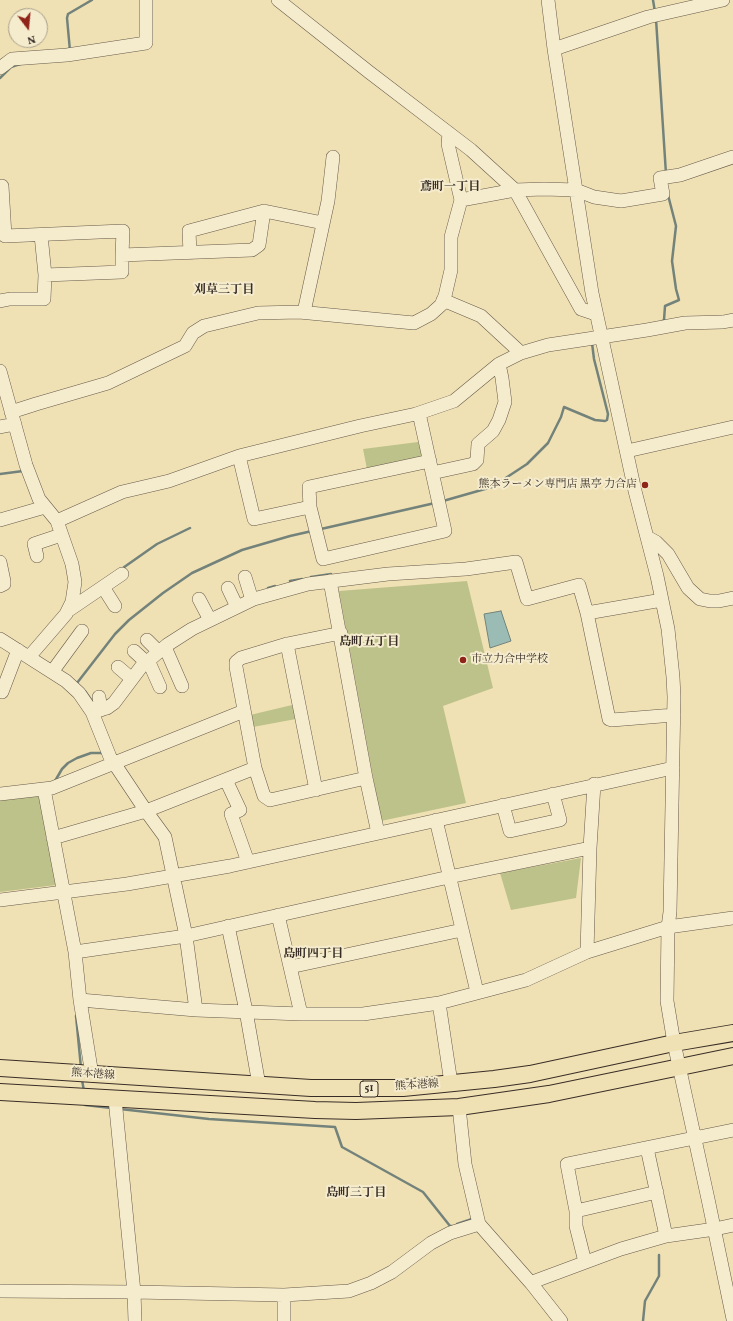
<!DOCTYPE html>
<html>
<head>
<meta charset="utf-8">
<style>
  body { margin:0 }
  #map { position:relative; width:733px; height:1321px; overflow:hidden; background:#f0e1b4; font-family:Vollkorn,serif }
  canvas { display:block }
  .north { position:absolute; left:8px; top:8px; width:40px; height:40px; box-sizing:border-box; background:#f5ecce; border:1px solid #a9a08b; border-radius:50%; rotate:164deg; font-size:11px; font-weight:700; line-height:16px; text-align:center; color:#382d26 }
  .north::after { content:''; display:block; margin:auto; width:14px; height:18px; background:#8f2418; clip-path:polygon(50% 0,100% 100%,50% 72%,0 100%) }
</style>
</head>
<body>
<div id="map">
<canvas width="733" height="1321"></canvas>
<div class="north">N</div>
</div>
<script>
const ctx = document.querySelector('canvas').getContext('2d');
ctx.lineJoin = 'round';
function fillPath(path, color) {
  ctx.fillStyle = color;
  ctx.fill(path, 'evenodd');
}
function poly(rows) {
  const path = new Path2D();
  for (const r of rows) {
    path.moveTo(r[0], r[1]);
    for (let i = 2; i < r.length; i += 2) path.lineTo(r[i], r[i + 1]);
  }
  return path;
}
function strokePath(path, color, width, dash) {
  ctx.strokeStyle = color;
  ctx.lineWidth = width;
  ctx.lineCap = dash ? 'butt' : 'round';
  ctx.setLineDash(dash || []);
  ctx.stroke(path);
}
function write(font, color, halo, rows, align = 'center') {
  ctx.font = font + ' Vollkorn,"Noto Serif JP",serif';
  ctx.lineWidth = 4;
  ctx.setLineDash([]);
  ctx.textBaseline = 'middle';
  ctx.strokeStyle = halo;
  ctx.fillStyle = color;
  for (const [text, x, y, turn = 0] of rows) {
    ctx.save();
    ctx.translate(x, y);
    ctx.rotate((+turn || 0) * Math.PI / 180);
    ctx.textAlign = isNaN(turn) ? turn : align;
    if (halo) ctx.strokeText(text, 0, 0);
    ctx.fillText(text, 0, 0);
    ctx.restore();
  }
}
fillPath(poly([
  [418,442,423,457,367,469,363,449],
  [467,581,493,688,443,706,466,803,381,821,339,591],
  [292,705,296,719,253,727,250,715],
  [39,795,56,885,0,892,0,799],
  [581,858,576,898,511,910,500,873]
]), '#bdc28a');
const water = poly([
  [501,611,511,641,490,648,484,614,501,611]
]);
fillPath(water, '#9bbcb4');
strokePath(water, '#73837b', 1);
strokePath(poly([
  [653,0,655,12],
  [656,19,666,174],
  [70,51,67,18,68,14,92,0],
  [0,78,11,67,20,64],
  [662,321,664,320,665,306,679,300,676,289,672,261,676,226,668,195],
  [0,474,23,471],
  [443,501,492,487,527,464,548,443,561,417,564,407,595,420,605,421,607,420,608,414,594,359,592,343],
  [321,529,435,503],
  [120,570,157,544,190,528],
  [311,577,331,574],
  [290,581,302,579],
  [268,588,275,586],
  [77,684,77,683,115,634,129,620,163,593,192,573,242,550,290,536,312,531],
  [85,691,94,704],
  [55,781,62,769,68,763,77,758,91,753,103,753,104,752],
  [76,1016,81,1068],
  [82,1080,84,1091],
  [85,1102,85,1105,111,1108],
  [120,1109,209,1119,335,1127,342,1147,423,1192,450,1226,452,1226],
  [457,1224,472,1219,472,1220],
  [643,1321,645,1301,659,1276,659,1255]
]), '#73837b', 2.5);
const minor = poly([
  [278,0,369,72,471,150,515,190,581,309,596,314],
  [548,0,554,49,592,293,635,491,657,576,668,629,673,677,674,697,670,912,668,927,667,1001,674,1043,708,1199,733,1319],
  [554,49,648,17,723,0],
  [0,68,12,59,67,55,146,43,146,0],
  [2,186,5,236,123,231,122,255],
  [461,200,515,190,544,189,576,190,594,197,621,201,663,194,660,178,680,175,733,157],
  [190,253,189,231,264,211,323,223],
  [45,275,122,272,122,255,252,250,259,245,264,211],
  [443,300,481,316,521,353],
  [0,301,10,299,44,299,45,275,41,235],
  [304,312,328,201,333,157],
  [0,371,26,465,39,499,57,521,72,564,75,582,72,602,66,614,29,657],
  [11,412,36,404,108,383,185,346,193,333,204,326,258,313,299,312,414,323,431,314,441,305,445,296,451,270,451,237,461,200,448,144,449,133],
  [419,413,445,531,323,559,310,507,309,487,430,461],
  [0,427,15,424],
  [627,451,733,427],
  [239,456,254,519,310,507],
  [432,473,473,464,477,460,478,444,493,431,499,420,505,402,502,378,499,364],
  [0,520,45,507],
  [57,521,122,492,169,481,239,456,360,426,416,414,454,401,499,364,521,353,548,345,647,330,685,323,723,322,733,320],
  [647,537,656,542,668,554,688,588,700,599,710,601,719,601,733,598],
  [37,556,34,544,61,535],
  [0,562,4,581,4,584,0,586],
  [245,577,252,600],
  [330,581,366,778,378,833],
  [103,587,115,606],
  [228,588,237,607],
  [199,599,210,620],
  [69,610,122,574],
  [587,613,662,600],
  [341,633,287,644,241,658,236,662,236,667,255,768,264,796,270,800,366,778],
  [0,639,66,681,79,693,92,712,110,757,146,811,165,837,186,936,196,1010],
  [147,640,158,651],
  [287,644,316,790],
  [165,647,182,686],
  [134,651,146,662],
  [148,660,160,687],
  [118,667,132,679],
  [52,672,82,631],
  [2,692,18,650],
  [99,697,101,710],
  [92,712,107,708,114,703,141,667,167,645,192,629,254,599,308,584,388,574,466,569,516,562,527,599,579,585,587,613,609,719,612,720,674,715],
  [226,780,240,810,231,814,248,862],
  [44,789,75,952,80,1000,92,1075],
  [0,794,52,788,244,711],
  [503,805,510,831,560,820,553,794],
  [436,820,477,992],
  [53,838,146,811,255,768],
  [0,900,127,884,230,866,673,768],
  [278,915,301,1014],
  [228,926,246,1011,259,1085],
  [75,952,186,936,449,877,590,848],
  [587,952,590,848,594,784],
  [290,967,462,930],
  [80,1000,196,1010,301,1014,363,1014,439,1003,526,980,587,952,668,927,733,918],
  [439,1003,451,1083],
  [115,1099,134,1292,135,1321],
  [459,1107,465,1164,479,1224],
  [647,1148,666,1236],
  [576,1211,657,1192],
  [585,1262,576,1226,576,1211,567,1164,733,1130],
  [531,1283,535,1281,621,1249,666,1236,715,1229,733,1225],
  [0,1291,134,1292,284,1295,349,1291,371,1283,392,1272,431,1243,450,1233,479,1224,531,1283,561,1321],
  [284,1295,284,1321]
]);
const major = poly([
  [0,1068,311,1088,403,1088,494,1079,530,1074,674,1043,733,1033],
  [0,1092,315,1110,356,1111,459,1107,549,1094,733,1056]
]);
strokePath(minor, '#665a4a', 14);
strokePath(major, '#382d26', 18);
strokePath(minor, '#f5ecce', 13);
strokePath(major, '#f0e1b4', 16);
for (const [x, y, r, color] of [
  [645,485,4,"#8f2418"],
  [463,660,4,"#8f2418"]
]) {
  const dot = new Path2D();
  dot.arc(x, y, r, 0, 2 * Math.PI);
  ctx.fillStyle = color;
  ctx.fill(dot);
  strokePath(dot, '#f5ecce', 1.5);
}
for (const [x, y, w] of [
  [369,1089,18]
]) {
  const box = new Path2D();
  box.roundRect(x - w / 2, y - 8, w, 16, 3);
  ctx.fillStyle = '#f5ecce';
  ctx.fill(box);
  strokePath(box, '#382d26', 1);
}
write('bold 10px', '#382d26', null, [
  ["51",369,1089]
]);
write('11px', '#382d26', '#f5ecce', [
  ["熊本ラーメン専門店 黒亭 力合店",637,485],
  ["市立力合中学校",471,660,"left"]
], 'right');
write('11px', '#382d26', '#f5ecce', [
  ["熊本港線",93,1075,4],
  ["熊本港線",417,1086,-4]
]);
write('bold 12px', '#382d26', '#f5ecce', [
  ["鳶町一丁目",450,188],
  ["刈草三丁目",224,291],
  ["島町五丁目",369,643],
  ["島町四丁目",313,955],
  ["島町三丁目",356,1194]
]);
</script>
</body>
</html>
